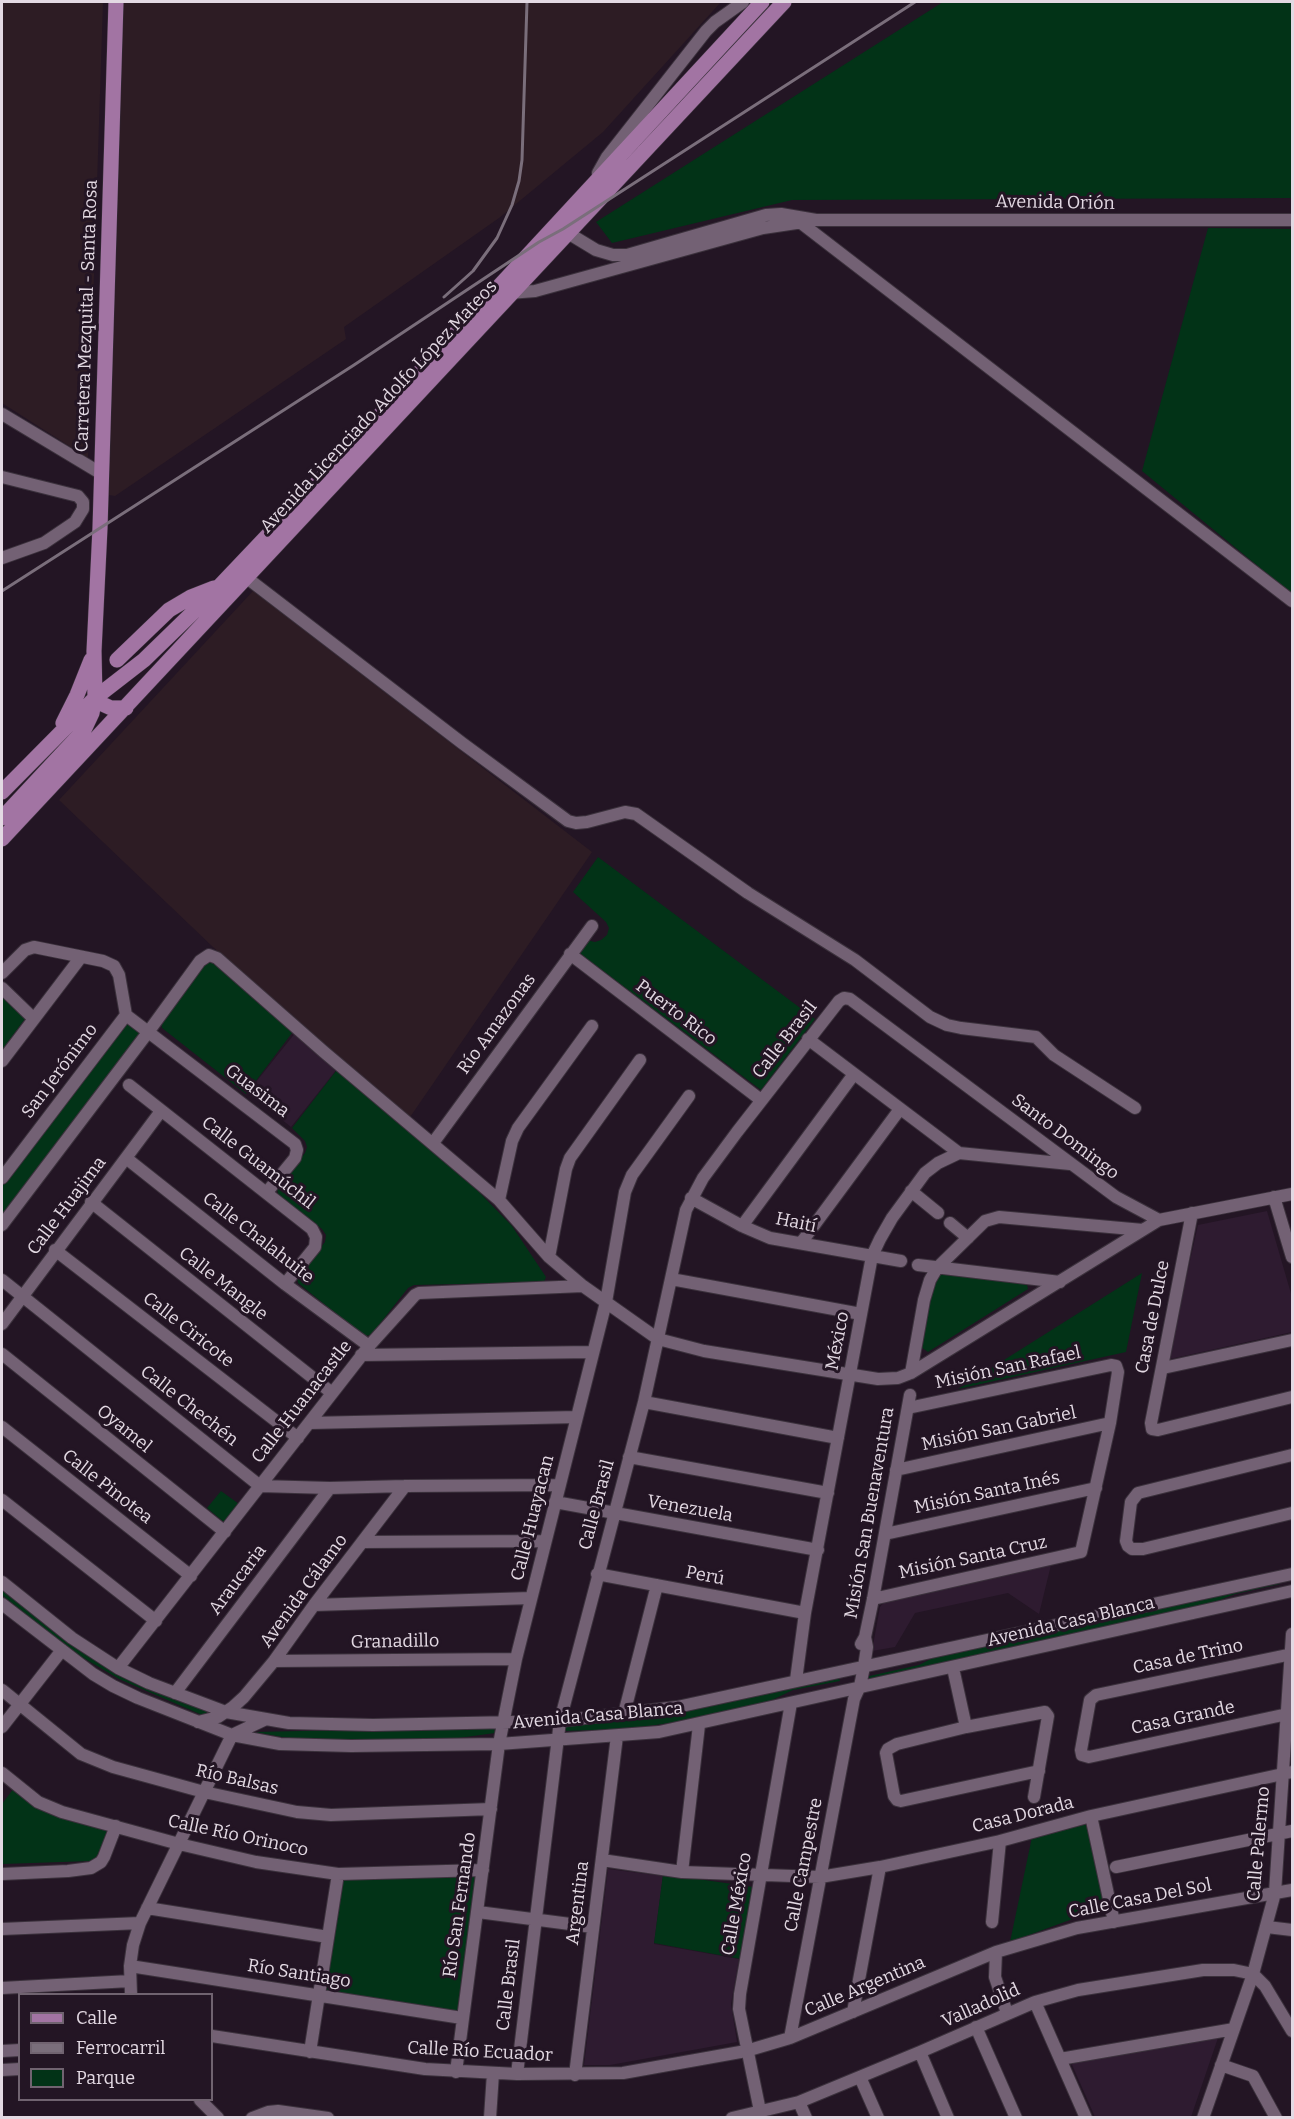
<!DOCTYPE html>
<html>
<head>
<meta charset="utf-8">
<style>
  body { margin:0 }
  #map { position:relative; width:1294px; height:2119px; overflow:hidden; background:#231524; font-family:Bitter,serif }
  canvas { display:block }
  .frame { position:absolute; inset:0; border:3px solid #e3d9e3; pointer-events:none }
  .legend { position:absolute; left:18px; top:1993px; width:195px; height:108px; box-sizing:border-box; background:#231524; border:2px solid #706370; margin:0; padding:8px 10px; list-style:none; font-size:18px; color:#e3d9e3 }
  .legend li { display:flex; align-items:center; gap:12px; height:30px }
  .legend b { width:30px; border:2px solid #706370 }
</style>
</head>
<body>
<div id="map">
<canvas width="1294" height="2119"></canvas>
<div class="frame"></div>
<ul class="legend">
<li><b style="height:8px;background:#a274a3"></b>Calle</li>
<li><b style="height:8px;background:#7a6e7b"></b>Ferrocarril</li>
<li><b style="height:16px;background:#023317"></b>Parque</li>
</ul>
</div>
<script>
const ctx = document.querySelector('canvas').getContext('2d');
ctx.lineJoin = 'round';
function fillPath(path, color) {
  ctx.fillStyle = color;
  ctx.fill(path, 'evenodd');
}
function poly(rows) {
  const path = new Path2D();
  for (const r of rows) {
    path.moveTo(r[0], r[1]);
    for (let i = 2; i < r.length; i += 2) path.lineTo(r[i], r[i + 1]);
  }
  return path;
}
function strokePath(path, color, width, dash) {
  ctx.strokeStyle = color;
  ctx.lineWidth = width;
  ctx.lineCap = dash ? 'butt' : 'round';
  ctx.setLineDash(dash || []);
  ctx.stroke(path);
}
function write(font, color, halo, rows, align = 'center') {
  ctx.font = font + ' Bitter,serif';
  ctx.lineWidth = 6;
  ctx.setLineDash([]);
  ctx.textBaseline = 'middle';
  ctx.strokeStyle = halo;
  ctx.fillStyle = color;
  for (const [text, x, y, turn = 0] of rows) {
    ctx.save();
    ctx.translate(x, y);
    ctx.rotate((+turn || 0) * Math.PI / 180);
    ctx.textAlign = isNaN(turn) ? turn : align;
    if (halo) ctx.strokeText(text, 0, 0);
    ctx.fillText(text, 0, 0);
    ctx.restore();
  }
}
fillPath(poly([
  [296,1032,337,1069,291,1127,248,1092],
  [1267,1211,1292,1297,1292,1332,1170,1359,1168,1358,1198,1225],
  [1051,1565,1039,1614,1008,1593,915,1613,895,1647,872,1651,880,1607,885,1601],
  [608,1869,663,1876,654,1944,739,1959,731,2004,737,2042,610,2065,584,2065],
  [1219,2035,1191,2117,1095,2117,1070,2060]
]), '#2e1b30');
fillPath(poly([
  [2,2,103,2,88,458,2,403],
  [124,2,721,2,603,132,499,218,344,327,346,339,115,496,109,495],
  [253,591,592,852,406,1123,213,947,59,800]
]), '#2d1c24');
fillPath(poly([
  [943,2,1292,2,1292,198,792,200,612,243,596,222],
  [1208,228,1292,229,1292,594,1142,471],
  [598,857,815,1019,761,1090,578,952,586,940,595,942,601,940,607,935,609,928,606,922,573,892],
  [206,961,217,962,295,1029,246,1094,162,1028,161,1021],
  [2,993,27,1016,2,1050],
  [125,1021,139,1032,139,1035,2,1218,2,1183],
  [339,1067,479,1192,512,1226,546,1277,544,1282,414,1285,408,1288,371,1335,364,1336,298,1283,297,1277,325,1242,326,1235,322,1229,278,1194,277,1187,305,1153,307,1147,305,1141,292,1128],
  [941,1272,1026,1281,1028,1289,928,1352,921,1347,934,1277],
  [1142,1273,1126,1352,958,1389],
  [221,1491,239,1504,225,1523,207,1508],
  [1280,1581,1280,1584,1235,1594,1210,1604,867,1681,865,1677,919,1665,937,1656],
  [2,1587,78,1648,206,1710,207,1714,202,1715,119,1679,70,1650,2,1595],
  [836,1673,840,1681,793,1690,770,1701,676,1722,627,1729,563,1731,564,1723,628,1721],
  [494,1727,495,1733,451,1739,299,1740,254,1732],
  [14,1788,106,1827,108,1832,96,1858,91,1861,2,1864,2,1804],
  [1087,1824,1108,1913,1078,1917,1010,1942,1032,1837],
  [663,1874,753,1887,741,1959,654,1943],
  [472,1875,477,1879,460,2009,455,2014,328,1993,325,1988,342,1882,346,1878]
]), '#023317');
const minor = poly([
  [598,173,607,157,706,31,715,22,743,2],
  [792,216,1292,601],
  [563,230,596,250,613,255,627,255,766,215,781,214,816,220,1292,220],
  [509,293,535,291,763,228,803,222],
  [2,414,102,474],
  [2,477,78,496,83,502,83,509,75,522,44,543,2,558],
  [247,578,462,743,568,821,576,823,587,822,625,812,636,814,748,893,855,960,930,1017,947,1025,961,1028,1036,1037,1054,1055,1135,1108],
  [570,954,761,1100],
  [2,973,25,950,34,947,103,961,114,966,119,975,126,1015,295,1144,297,1150,295,1158,267,1192],
  [2,988,33,1018],
  [808,1039,959,1153],
  [2,1061,81,957],
  [129,1085,312,1229,316,1237,315,1247,285,1284],
  [433,1143,592,926],
  [126,1158,285,1284,369,1346],
  [2,1178,126,1015],
  [911,1191,938,1213],
  [1274,1197,1292,1257],
  [691,1198,742,1226,770,1238,901,1261],
  [499,1200,512,1141,518,1128,592,1026],
  [91,1202,332,1393],
  [1192,1213,1151,1423,1152,1429,1158,1430,1292,1397],
  [950,1223,968,1238],
  [2,1225,149,1031,200,961,209,955,217,958,324,1052,499,1200,549,1257,583,1286,658,1339,704,1351,878,1379,898,1378,911,1373,1159,1220],
  [742,1226,854,1074],
  [801,1243,900,1109],
  [55,1250,298,1438],
  [549,1257,566,1169,570,1158,640,1060],
  [918,1265,1060,1282],
  [671,1279,861,1314],
  [2,1280,260,1486,330,1488,405,1486,560,1485],
  [2,1324,161,1111],
  [2,1354,225,1532],
  [361,1355,593,1352],
  [1163,1368,1292,1340],
  [911,1373,924,1300,930,1280,937,1268,985,1221,999,1217,1143,1230],
  [644,1402,838,1438],
  [310,1423,577,1417],
  [2,1427,191,1576],
  [1292,1455,1138,1493,1131,1502,1126,1541,1128,1546,1132,1549,1143,1549,1292,1513],
  [629,1457,828,1493],
  [896,1470,1110,1423],
  [2,1500,156,1621],
  [555,1502,818,1550],
  [885,1534,1096,1488],
  [362,1542,545,1541],
  [597,1574,805,1613],
  [2,1582,72,1638,118,1668,149,1683,226,1712,289,1723,373,1725,560,1721,677,1707,1292,1574],
  [873,1599,1081,1552,1110,1423,1118,1372,1116,1366,1111,1365,908,1408],
  [2,1604,93,1674,113,1686,138,1698,232,1735,280,1744,351,1746,499,1744,659,1732,1292,1591],
  [314,1605,531,1598],
  [861,1644,865,1637,873,1599,910,1395],
  [1292,1654,1096,1695,1090,1700,1081,1750,1082,1755,1089,1757,1292,1713],
  [274,1661,516,1659],
  [118,1668,369,1346,415,1295,419,1293,583,1286],
  [953,1668,966,1727],
  [796,1680,805,1613,872,1256,880,1239,892,1218,925,1173,938,1163,959,1153,1070,1164],
  [2,1690,81,1754,113,1767,204,1792,297,1812,331,1815,491,1809],
  [175,1693,330,1488],
  [624,1714,657,1585],
  [198,1722,218,1717,233,1707,244,1697,274,1661,314,1605,405,1486],
  [2,1727,62,1650],
  [232,1735,264,1720],
  [2,1773,38,1802,62,1812,179,1844,256,1862,338,1874,483,1870],
  [1034,1797,1048,1716,1045,1712,966,1727,897,1744,888,1749,886,1753,894,1796,897,1800,901,1801,1039,1771],
  [1091,1816,1114,1922],
  [602,1860,682,1872,820,1877,880,1867,1000,1841,1091,1816,1292,1772],
  [1116,1867,1292,1831],
  [682,1872,699,1725],
  [2,1874,68,1871,91,1868,101,1862,104,1857,116,1826],
  [147,1908,328,1937],
  [478,1912,593,1927],
  [992,1922,1000,1841],
  [1267,1927,1292,1930],
  [2,1929,140,1923],
  [996,1952,995,1977,1007,2013],
  [130,1966,462,2018],
  [2,1988,130,1981],
  [131,1994,130,1966,133,1945,140,1923,232,1735],
  [1035,2002,1086,2118],
  [853,2012,880,1867],
  [976,2027,1016,2118],
  [212,2036,425,2069,517,2074,623,2073,746,2051,790,2038,996,1952,1077,1928,1292,1890],
  [790,2038,854,1699,860,1686,864,1667,867,1647,865,1637],
  [2,2051,20,2050],
  [310,2052,338,1874],
  [920,2052,948,2118],
  [1060,2059,1234,2029],
  [1221,2065,1253,2076,1276,2118],
  [2,2070,20,2069],
  [456,2072,499,1744,516,1659,606,1302,625,1192,632,1175,689,1096],
  [517,2074,560,1721,644,1402,686,1210,703,1178,737,1132,839,1001,844,998,850,999,1116,1197,1159,1220,1292,1194],
  [575,2075,617,1736],
  [860,2077,878,2118],
  [200,2100,218,2118],
  [799,2102,806,2118],
  [760,2111,739,2009,740,1994,791,1703],
  [252,2118,268,2112,278,2111,328,2118],
  [490,2118,493,2073],
  [732,2118,799,2102,920,2052,1035,2002,1078,1990,1203,1970,1234,1970,1253,1974,1265,1986,1292,2031],
  [1203,2118,1253,1974,1275,1893,1292,1634]
]);
const major = poly([
  [117,660,169,610,191,597,214,588],
  [95,698,100,703,111,708,126,708],
  [63,723,77,695,91,660],
  [2,792,95,698,144,660,214,592,308,493,762,2],
  [2,818,84,730,92,713,95,698,94,651,100,528,116,2],
  [2,839,784,2]
]);
strokePath(minor, '#3b313c', 14);
strokePath(major, '#3b313c', 16);
strokePath(minor, '#736174', 12);
strokePath(major, '#a274a3', 15);
strokePath(poly([
  [444,297,473,271,497,238,512,205,519,181,522,160,527,2],
  [2,591,354,365,539,242,563,229,915,2]
]), '#7a6e7b', 3);
write('18px', '#e3d9e3', '#231524', [
  ["Avenida Orión",1055,203,1],
  ["Carretera Mezquital - Santa Rosa",87,316,-88],
  ["Avenida Licenciado Adolfo López Mateos",379,407,-47],
  ["Puerto Rico",676,1013,37],
  ["Río Amazonas",497,1024,-54],
  ["Calle Brasil",785,1040,-52],
  ["San Jerónimo",60,1071,-53],
  ["Guasima",257,1091,37],
  ["Santo Domingo",1065,1137,37],
  ["Calle Guamúchil",258,1163,38],
  ["Calle Huajima",67,1206,-53],
  ["Haití",796,1223,12],
  ["Calle Chalahuite",258,1238,38],
  ["Calle Mangle",223,1284,38],
  ["Casa de Dulce",1153,1317,-79],
  ["Calle Ciricote",188,1330,38],
  ["México",838,1341,-79],
  ["Misión San Rafael",1008,1368,-12],
  ["Calle Huanacastle",302,1402,-52],
  ["Calle Chechén",189,1406,38],
  ["Oyamel",124,1429,39],
  ["Misión San Gabriel",999,1429,-12],
  ["Calle Pinotea",107,1487,38],
  ["Misión Santa Inés",987,1493,-12],
  ["Calle Brasil",597,1505,-75],
  ["Venezuela",690,1509,10],
  ["Misión San Buenaventura",870,1513,-80],
  ["Calle Huayacan",533,1518,-76],
  ["Misión Santa Cruz",973,1558,-12],
  ["Perú",705,1576,11],
  ["Araucaria",238,1580,-53],
  ["Avenida Cálamo",304,1591,-54],
  ["Avenida Casa Blanca",1071,1622,-13],
  ["Granadillo",395,1642,-1],
  ["Casa de Trino",1188,1657,-12],
  ["Avenida Casa Blanca",598,1716,-5],
  ["Casa Grande",1183,1718,-12],
  ["Río Balsas",237,1780,13],
  ["Casa Dorada",1023,1815,-14],
  ["Calle Río Orinoco",238,1836,12],
  ["Calle Palermo",1259,1844,-85],
  ["Calle Campestre",804,1865,-79],
  ["Calle Casa Del Sol",1140,1899,-11],
  ["Argentina",578,1903,-83],
  ["Calle México",737,1904,-80],
  ["Río San Fernando",460,1905,-82],
  ["Río Santiago",299,1974,9],
  ["Calle Brasil",509,1985,-83],
  ["Calle Argentina",865,1987,-23],
  ["Valladolid",981,2006,-24],
  ["Calle Río Ecuador",480,2052,3]
]);
</script>
</body>
</html>
